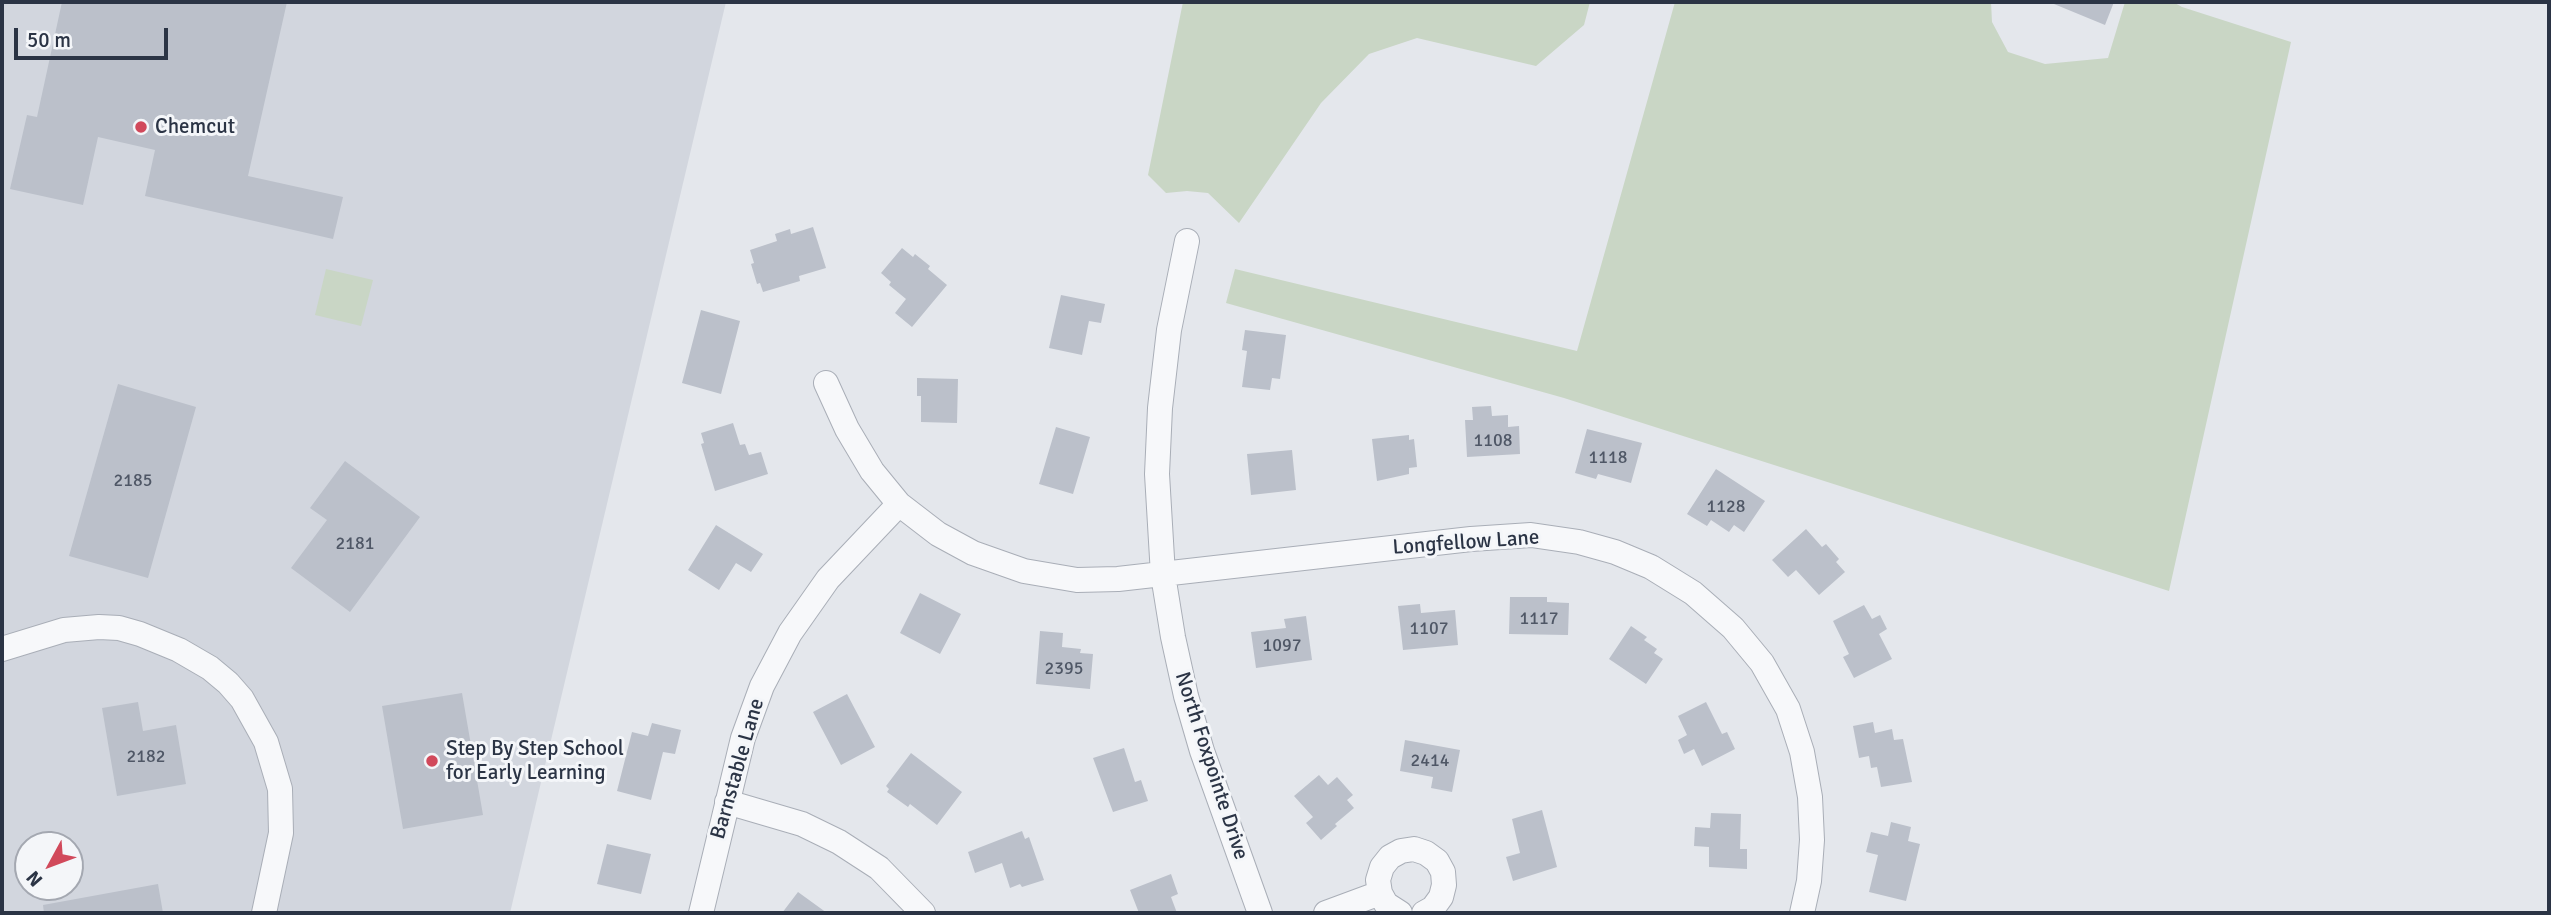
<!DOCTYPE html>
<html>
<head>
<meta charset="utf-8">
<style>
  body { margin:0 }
  #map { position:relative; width:2551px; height:915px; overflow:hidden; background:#e4e7ec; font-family:Signika,sans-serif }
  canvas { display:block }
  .frame { position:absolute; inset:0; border:4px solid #2b3445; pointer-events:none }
  .north { position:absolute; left:14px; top:831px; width:70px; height:70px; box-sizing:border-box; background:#f4f6f9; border:2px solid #a4a8b1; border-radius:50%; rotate:229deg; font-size:19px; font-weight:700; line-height:28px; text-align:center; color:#2b3445 }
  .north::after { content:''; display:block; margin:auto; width:24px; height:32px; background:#d1495b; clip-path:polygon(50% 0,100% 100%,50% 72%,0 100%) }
  .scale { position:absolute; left:14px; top:28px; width:154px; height:32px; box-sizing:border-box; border:4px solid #2b3445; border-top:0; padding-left:9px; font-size:21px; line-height:24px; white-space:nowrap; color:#2b3445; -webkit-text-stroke:5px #f4f6f9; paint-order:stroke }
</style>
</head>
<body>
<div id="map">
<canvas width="2551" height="915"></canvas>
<div class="frame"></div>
<div class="north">N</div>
<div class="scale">50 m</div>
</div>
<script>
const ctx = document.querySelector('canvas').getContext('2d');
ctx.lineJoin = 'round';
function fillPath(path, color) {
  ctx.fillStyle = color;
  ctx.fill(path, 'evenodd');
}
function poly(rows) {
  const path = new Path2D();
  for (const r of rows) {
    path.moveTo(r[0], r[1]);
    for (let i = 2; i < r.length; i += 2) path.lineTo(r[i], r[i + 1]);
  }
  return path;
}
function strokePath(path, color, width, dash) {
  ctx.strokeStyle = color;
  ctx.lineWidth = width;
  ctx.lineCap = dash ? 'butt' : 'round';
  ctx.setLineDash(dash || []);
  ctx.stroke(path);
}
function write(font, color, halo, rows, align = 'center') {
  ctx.font = font + ' Signika,sans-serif';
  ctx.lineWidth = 6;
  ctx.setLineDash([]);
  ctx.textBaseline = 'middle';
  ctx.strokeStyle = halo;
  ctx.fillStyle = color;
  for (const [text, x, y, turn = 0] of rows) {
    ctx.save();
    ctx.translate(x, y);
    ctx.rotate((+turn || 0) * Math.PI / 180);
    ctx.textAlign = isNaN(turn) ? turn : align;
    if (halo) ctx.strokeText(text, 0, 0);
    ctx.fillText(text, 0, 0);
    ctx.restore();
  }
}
fillPath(poly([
  [2,2,726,2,510,913,2,913],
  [28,845,70,845,70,887,28,887]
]), '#d2d6de');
fillPath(poly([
  [1183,2,1590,2,1584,25,1536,66,1417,38,1369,54,1321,103,1239,223,1208,193,1187,191,1166,193,1148,175],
  [1675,2,1991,2,1992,22,2008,52,2045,64,2108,58,2125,2,2173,2,2182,7,2291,42,2169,591,1564,398,1226,303,1235,269,1577,351],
  [326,269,373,280,361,326,315,315]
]), '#c9d6c5');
fillPath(poly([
  [62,2,287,2,248,176,343,197,333,239,145,196,155,150,98,137,83,205,10,189,27,115,37,117],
  [2054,2,2114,2,2105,25,2054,4],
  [813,227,826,268,799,276,800,281,763,292,760,283,757,284,751,264,754,263,750,250,777,241,775,234,790,229,791,234],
  [902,248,913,257,915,254,930,266,928,269,947,285,912,327,895,313,906,299,889,285,891,282,881,273],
  [1061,295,1105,304,1101,323,1089,321,1082,355,1049,348],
  [701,310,740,321,721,394,682,383],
  [1245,330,1286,335,1280,379,1272,378,1270,390,1242,387,1247,351,1242,350],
  [917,378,958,379,957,423,921,422,921,396,917,396],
  [118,384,196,407,148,578,69,556],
  [1491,406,1492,416,1508,415,1508,427,1519,426,1520,454,1467,457,1465,420,1473,420,1472,407],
  [733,423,740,445,745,444,749,455,761,452,768,474,715,491,701,444,704,443,701,433],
  [1056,427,1090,437,1073,494,1039,484],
  [1587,429,1642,443,1631,483,1598,474,1596,479,1575,473],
  [1409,435,1409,440,1414,439,1417,467,1409,468,1409,474,1377,481,1372,439],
  [1292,450,1296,490,1251,495,1247,454],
  [345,461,420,517,350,612,291,568,327,520,310,508],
  [1716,469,1765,501,1744,532,1734,525,1729,532,1711,520,1707,526,1687,514],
  [716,525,763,554,751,572,736,563,719,590,688,570],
  [1806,529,1822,547,1826,544,1839,559,1836,562,1845,572,1819,595,1796,570,1788,577,1772,560],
  [920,593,961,614,940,654,900,633],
  [1510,597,1547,597,1547,602,1569,603,1568,635,1509,634],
  [1420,604,1421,613,1455,610,1458,645,1403,650,1398,606],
  [1864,605,1872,619,1880,615,1887,629,1879,634,1892,659,1854,678,1843,657,1849,654,1833,621],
  [1306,616,1312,660,1256,668,1251,632,1286,628,1284,619],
  [1631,626,1647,637,1644,640,1657,649,1654,653,1663,659,1646,684,1609,659],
  [1040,631,1063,633,1062,647,1081,649,1080,653,1093,654,1090,689,1036,684],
  [462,693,483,815,403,829,382,706],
  [847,694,875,747,841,765,813,712],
  [138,702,143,731,176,725,186,784,117,796,102,708],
  [1706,702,1722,734,1727,732,1735,749,1702,766,1694,749,1684,754,1678,740,1687,735,1678,716],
  [1873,722,1875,733,1892,729,1894,740,1903,739,1912,782,1881,787,1877,767,1871,768,1869,756,1859,758,1853,726],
  [652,723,681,730,675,754,663,752,651,800,617,791,632,732,648,736],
  [1405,740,1460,750,1452,792,1431,788,1433,777,1400,771],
  [1124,748,1135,782,1141,780,1148,801,1113,812,1093,758],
  [911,753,962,792,937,825,910,804,908,807,887,792,889,789,886,786],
  [1319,775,1328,785,1337,777,1353,795,1347,800,1354,808,1335,824,1337,826,1321,840,1306,823,1313,817,1294,796],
  [1542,810,1557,867,1513,881,1506,857,1520,853,1512,819],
  [1711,813,1741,814,1740,849,1747,849,1747,869,1709,867,1709,847,1694,846,1695,827,1710,828],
  [1891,822,1911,827,1908,841,1920,844,1906,901,1869,892,1878,855,1866,852,1871,832,1888,836],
  [1022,831,1025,839,1029,837,1044,880,1022,887,1020,884,1010,888,1002,863,975,873,968,852],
  [607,844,651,854,641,894,597,884],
  [1171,874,1178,894,1171,897,1177,913,1139,913,1130,890],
  [158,884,163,913,44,913,43,905],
  [798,892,827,913,782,913]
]), '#bbc0ca');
const minor = poly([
  [1187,241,1169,330,1160,408,1157,474,1163,575,1173,637,1186,696,1202,751,1260,913],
  [826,383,847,429,872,471,899,504,938,534,973,553,1024,571,1077,580,1118,579,1471,539,1531,535,1579,542,1615,552,1651,567,1693,593,1733,628,1762,663,1788,709,1802,752,1810,797,1812,840,1809,881,1802,913],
  [2,649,64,630,99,627,119,628,140,634,179,650,210,668,228,683,242,699,266,742,280,789,281,833,264,913],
  [727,802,802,824,839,842,879,868,923,913],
  [701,913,743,738,762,686,790,633,828,579,899,504],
  [1326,913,1380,893],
  [1400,913,1386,904,1380,893,1378,880,1382,867,1390,857,1401,851,1414,849,1426,853,1437,861,1443,872,1444,885,1441,897,1433,908,1424,913]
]);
strokePath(minor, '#a9aeb7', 26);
strokePath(minor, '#f7f8fa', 24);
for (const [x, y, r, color] of [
  [141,127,7,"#d1495b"],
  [432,761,7,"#d1495b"]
]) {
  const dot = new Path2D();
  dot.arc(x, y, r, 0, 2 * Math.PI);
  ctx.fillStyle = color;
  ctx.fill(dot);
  strokePath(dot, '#f4f6f9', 2.5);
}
write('18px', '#4f5766', null, [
  ["1108",1493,441],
  ["1118",1608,458],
  ["2185",133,481],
  ["1128",1726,507],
  ["2181",355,544],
  ["1117",1539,619],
  ["1107",1429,629],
  ["1097",1282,646],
  ["2395",1064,669],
  ["2182",146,757],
  ["2414",1430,761]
]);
write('21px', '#2b3445', '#f4f6f9', [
  ["Chemcut",155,127],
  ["Step By Step School",446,749],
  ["for Early Learning",446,773]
], 'left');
write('21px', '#2b3445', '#f4f6f9', [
  ["Longfellow Lane",1466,543,-4],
  ["North Foxpointe Drive",1211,766,72],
  ["Barnstable Lane",738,769,-74]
]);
</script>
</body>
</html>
